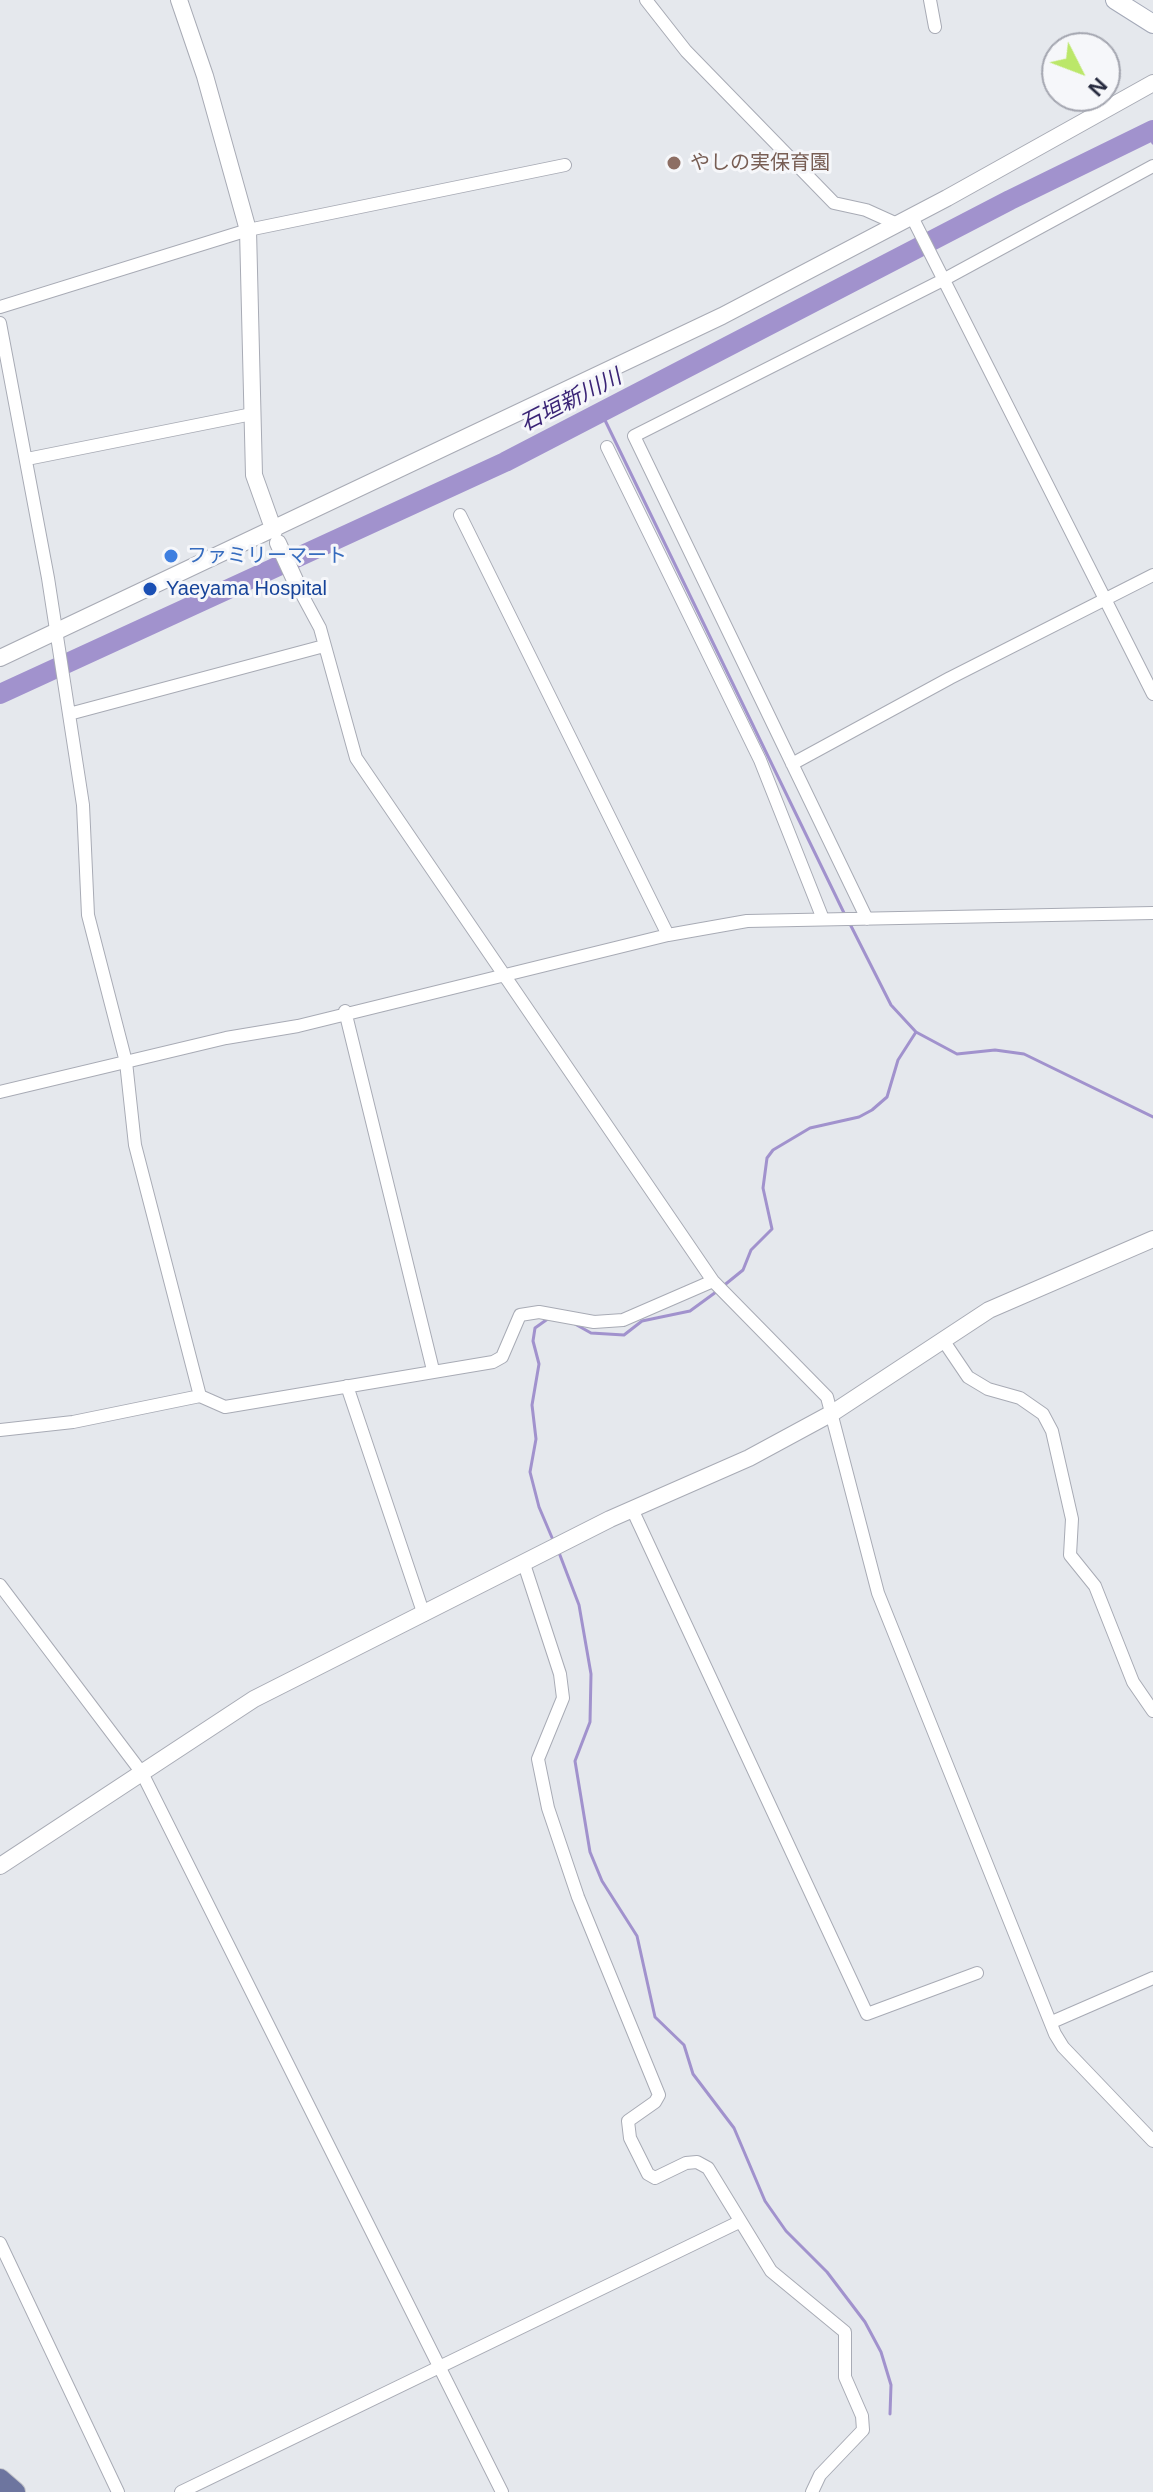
<!DOCTYPE html>
<html>
<head>
<meta charset="utf-8">
<style>
  body { margin:0 }
  #map { position:relative; width:1153px; height:2492px; overflow:hidden; background:#e5e8ed; font-family:Arial,sans-serif }
  canvas { display:block }
  .north { position:absolute; left:1041px; top:32px; width:80px; height:80px; box-sizing:border-box; background:#f6f7fa; border:2px solid #a3a5af; border-radius:50%; rotate:132deg; font-size:22px; font-weight:700; line-height:32px; text-align:center; color:#262a3e }
  .north::after { content:''; display:block; margin:auto; width:28px; height:36px; background:#bbe769; clip-path:polygon(50% 0,100% 100%,50% 72%,0 100%) }
</style>
</head>
<body>
<div id="map">
<canvas width="1153" height="2492"></canvas>
<div class="north">N</div>
</div>
<script>
const ctx = document.querySelector('canvas').getContext('2d');
ctx.lineJoin = 'round';
function poly(rows) {
  const path = new Path2D();
  for (const r of rows) {
    path.moveTo(r[0], r[1]);
    for (let i = 2; i < r.length; i += 2) path.lineTo(r[i], r[i + 1]);
  }
  return path;
}
function strokePath(path, color, width, dash) {
  ctx.strokeStyle = color;
  ctx.lineWidth = width;
  ctx.lineCap = dash ? 'butt' : 'round';
  ctx.setLineDash(dash || []);
  ctx.stroke(path);
}
function write(font, color, halo, rows, align = 'center') {
  ctx.font = font + ' Arial,"Noto Sans JP",sans-serif';
  ctx.lineWidth = 6;
  ctx.setLineDash([]);
  ctx.textBaseline = 'middle';
  ctx.strokeStyle = halo;
  ctx.fillStyle = color;
  for (const [text, x, y, turn = 0] of rows) {
    ctx.save();
    ctx.translate(x, y);
    ctx.rotate((+turn || 0) * Math.PI / 180);
    ctx.textAlign = isNaN(turn) ? turn : align;
    if (halo) ctx.strokeText(text, 0, 0);
    ctx.fillText(text, 0, 0);
    ctx.restore();
  }
}
strokePath(poly([
  [1148,133,1153,143],
  [601,412,845,915],
  [849,922,891,1005,916,1032,957,1054,995,1050,1024,1054,1153,1117],
  [722,1287,743,1270,751,1250,772,1229,763,1188,767,1158,773,1150,810,1128,859,1117,872,1110,887,1097,898,1060,916,1032],
  [549,1318,535,1328,533,1341,539,1364,532,1405,536,1439,530,1472,539,1507,553,1540],
  [575,1324,591,1333,624,1335,642,1321,690,1311,716,1292],
  [558,1550,579,1605,591,1674,590,1722,575,1761,590,1852,602,1881,637,1936,655,2017,684,2045,693,2074,734,2128,765,2201,786,2231,827,2272,865,2322,881,2352,891,2385,890,2414]
]), '#a192cd', 3);
strokePath(poly([
  [0,694,505,462,1010,200,1153,130]
]), '#a192cd', 20);
const minor = poly([
  [646,0,686,51,834,203,866,210,897,224],
  [930,0,935,27],
  [912,217,1153,694],
  [0,307,248,230,565,165],
  [0,323,48,578,83,805,88,915,126,1062,135,1145,200,1396],
  [607,447,760,760,823,919],
  [27,459,252,414],
  [460,515,668,935],
  [299,589,320,628,356,758,713,1281,827,1397,878,1593,1055,2034,1063,2047,1153,2141],
  [69,714,324,646],
  [792,764,950,678,1153,575],
  [867,919,634,436,943,280,1153,166],
  [345,1011,433,1370],
  [0,1092,226,1038,298,1026,668,935,747,921,1153,913],
  [943,1340,968,1377,988,1389,1020,1398,1043,1414,1052,1431,1072,1519,1070,1555,1095,1586,1133,1682,1153,1711],
  [347,1386,424,1615],
  [0,1430,73,1422,200,1396,225,1407,493,1362,502,1357,520,1315,539,1312,594,1322,623,1320,713,1281],
  [632,1509,867,2014,977,1973],
  [524,1564,560,1674,563,1698,538,1759,548,1808,578,1897,659,2095,655,2102,628,2121,630,2138,648,2174,655,2178,686,2163,697,2162,708,2168,771,2271,845,2332,845,2377,862,2416,863,2430,820,2475,812,2492],
  [0,1585,142,1773,502,2492],
  [1052,2022,1153,1978],
  [0,2243,118,2492],
  [181,2492,739,2222]
]);
const tertiary = poly([
  [179,0,205,76,248,230,254,475,274,531],
  [278,543,299,589],
  [0,658,722,316,947,198,1153,83],
  [0,1866,254,1699,610,1519,749,1458,834,1412,989,1310,1153,1239]
]);
const secondary = poly([
  [1115,0,1153,24]
]);
const primary = poly([
  [0,2479,15,2492]
]);
strokePath(minor, '#a8abb5', 14);
strokePath(tertiary, '#a8abb5', 18);
strokePath(secondary, '#a4a9b8', 20);
strokePath(primary, '#c2c3c9', 22);
strokePath(minor, '#fff', 12);
strokePath(tertiary, '#fff', 16);
strokePath(secondary, '#fff', 18);
strokePath(primary, '#6d759f', 20);
for (const [x, y, r, color] of [
  [674,163,8,"#8d6e63"],
  [171,556,8,"#3f7fe0"],
  [150,589,8,"#1a4fb4"]
]) {
  const dot = new Path2D();
  dot.arc(x, y, r, 0, 2 * Math.PI);
  ctx.fillStyle = color;
  ctx.fill(dot);
  strokePath(dot, '#f6f7fa', 3);
}
write('20px', '#785e54', '#f6f7fa', [
  ["やしの実保育園",690,163]
], 'left');
write('20px', '#366cbe', '#f6f7fa', [
  ["ファミリーマート",187,556]
], 'left');
write('20px', '#164399', '#f6f7fa', [
  ["Yaeyama Hospital",166,589]
], 'left');
write('italic 22px', '#3a2476', '#f6f7fa', [
  ["石垣新川川",571,401,-27]
]);
</script>
</body>
</html>
